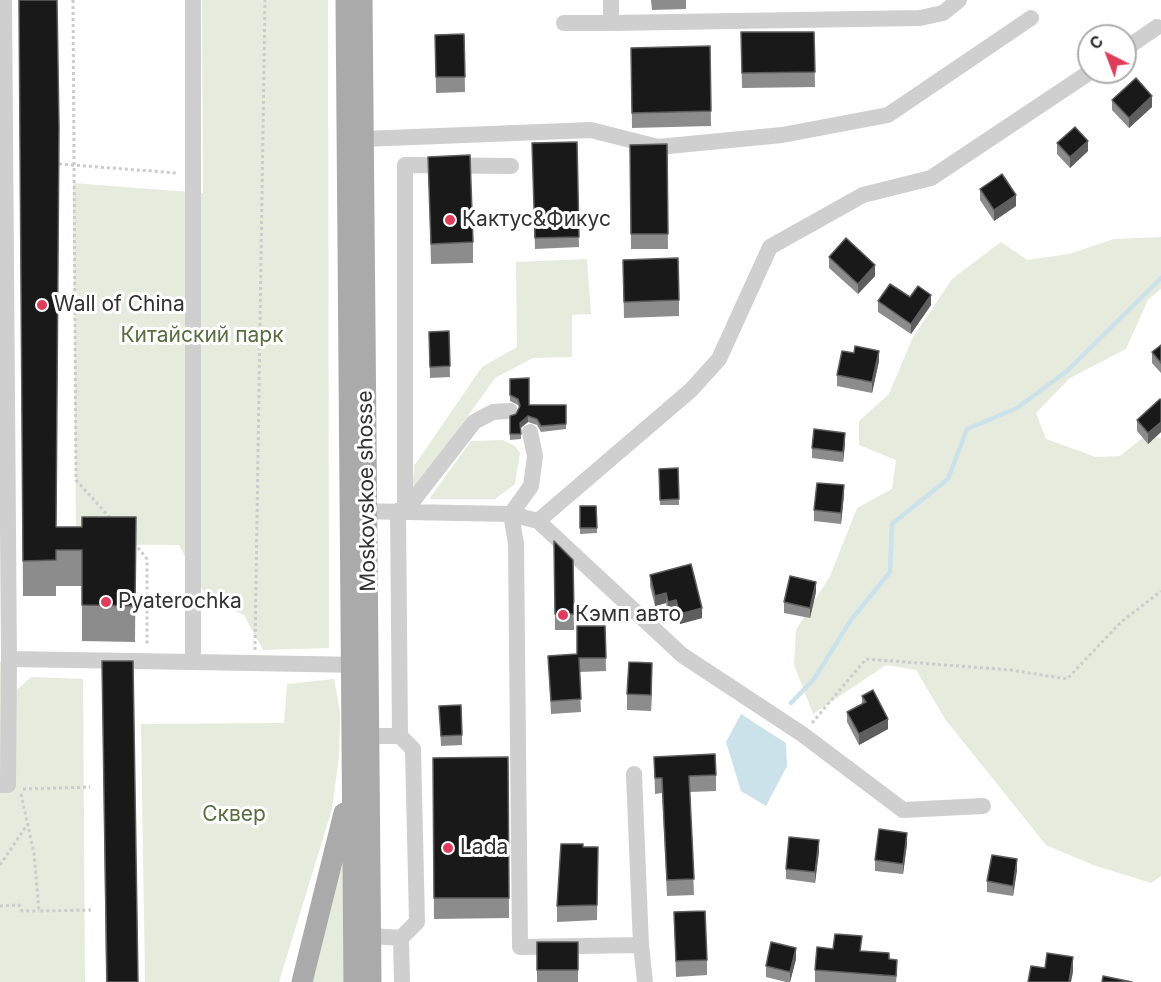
<!DOCTYPE html>
<html>
<head>
<meta charset="utf-8">
<style>
  body { margin:0 }
  #map { position:relative; width:1161px; height:982px; overflow:hidden; background:#fff; font-family:Inter,sans-serif }
  canvas { display:block }
  .north { position:absolute; left:1077px; top:24px; width:60px; height:60px; box-sizing:border-box; background:#fff; border:2px solid #adadad; border-radius:50%; rotate:318deg; font-size:16px; font-weight:700; line-height:24px; text-align:center; color:#323232 }
  .north::after { content:''; display:block; margin:auto; width:21px; height:27px; background:#e13c5b; clip-path:polygon(50% 0,100% 100%,50% 72%,0 100%) }
</style>
</head>
<body>
<div id="map">
<canvas width="1161" height="982"></canvas>
<div class="north">С</div>
</div>
<script>
const ctx = document.querySelector('canvas').getContext('2d');
ctx.lineJoin = 'round';
function fillPath(path, color) {
  ctx.fillStyle = color;
  ctx.fill(path, 'evenodd');
}
function poly(rows) {
  const path = new Path2D();
  for (const r of rows) {
    path.moveTo(r[0], r[1]);
    for (let i = 2; i < r.length; i += 2) path.lineTo(r[i], r[i + 1]);
  }
  return path;
}
function strokePath(path, color, width, dash) {
  ctx.strokeStyle = color;
  ctx.lineWidth = width;
  ctx.lineCap = dash ? 'butt' : 'round';
  ctx.setLineDash(dash || []);
  ctx.stroke(path);
}
function write(font, color, halo, rows, align = 'center') {
  ctx.font = font + ' Inter,sans-serif';
  ctx.lineWidth = 6;
  ctx.setLineDash([]);
  ctx.textBaseline = 'middle';
  ctx.strokeStyle = halo;
  ctx.fillStyle = color;
  for (const [text, x, y, turn = 0] of rows) {
    ctx.save();
    ctx.translate(x, y);
    ctx.rotate((+turn || 0) * Math.PI / 180);
    ctx.textAlign = isNaN(turn) ? turn : align;
    if (halo) ctx.strokeText(text, 0, 0);
    ctx.fillText(text, 0, 0);
    ctx.restore();
  }
}
fillPath(poly([
  [202,0,328,0,329,648,263,650,244,615,207,598,179,545,76,544,73,183,203,193],
  [1161,237,1161,289,1148,300,1126,349,1070,378,1036,413,1046,439,1096,457,1120,456,1146,435,1161,438,1161,876,1151,883,1093,865,1046,845,945,719,916,670,886,665,813,714,794,665,796,630,830,576,857,508,892,489,896,460,859,445,859,421,889,394,912,339,952,279,1001,242,1027,260,1069,254,1114,239],
  [587,259,591,314,572,315,572,357,533,358,495,378,412,494,414,466,482,367,517,347,516,262],
  [503,440,515,446,520,453,515,484,495,499,429,499,471,441],
  [0,661,18,689,31,677,83,679,85,982,0,982],
  [334,679,340,712,339,757,332,809,279,982,145,982,141,724,284,723,287,684],
  [344,844,347,982,310,982]
]), '#e7ebde');
fillPath(poly([
  [741,714,786,743,787,766,766,806,741,791,726,742]
]), '#cce2eb');
strokePath(poly([
  [791,703,814,679,851,620,890,572,892,524,948,479,967,429,1017,408,1067,371,1161,278]
]), '#cce2eb', 4.5);
strokePath(poly([
  [73,0,76,480,111,519],
  [59,164,177,173],
  [134,543,147,559,147,646],
  [255,650,265,0],
  [812,723,866,659,1011,670,1067,679,1120,623,1161,591],
  [23,789,90,787],
  [21,794,34,853,39,911,91,910],
  [0,865,27,825],
  [0,906,19,905,22,911,39,911]
]), '#ccc', 3, [3, 3]);
strokePath(poly([
  [193,0,193,662,363,665],
  [564,23,611,23,611,0],
  [611,23,920,18,943,13,959,0],
  [1125,49,1157,27],
  [363,139,591,130,658,147,782,135,888,115,1031,18],
  [530,432,535,456,531,486,511,514,538,521,682,655,802,734,903,810,983,806],
  [355,511,511,514,516,544,520,947,641,945],
  [398,511,400,736],
  [405,511,405,165,511,166],
  [405,511,474,422,493,412,510,411],
  [538,521,691,390,719,359,770,247,863,195,931,178,1090,72],
  [9,659,193,662],
  [368,736,400,736,413,749,417,922,401,938,402,982],
  [634,774,641,945,645,982],
  [0,785,8,785,9,659,4,0],
  [371,936,401,938]
]), '#cfcfcf', 16);
strokePath(poly([
  [346,0,354,982],
  [362,0,371,982],
  [302,982,344,813]
]), '#aaa', 21);
fillPath(poly([
  [19,0,56,527,82,527,136,517,135,642,82,641,82,586,56,586,56,596,23,596],
  [651,0,686,0,686,9,652,10],
  [741,32,814,32,815,87,742,88],
  [464,34,465,92,436,93,435,35],
  [710,46,711,126,632,128,631,48],
  [1112,100,1152,107,1129,128,1112,110],
  [577,142,579,247,535,249,532,143],
  [1057,143,1088,151,1070,168,1057,154],
  [667,144,668,249,631,249,630,145],
  [428,157,473,242,473,263,431,264],
  [980,189,1016,206,994,221,980,200],
  [829,257,875,276,858,294,829,268],
  [623,260,679,300,679,316,624,318],
  [910,297,931,305,911,334,878,312,878,301],
  [449,331,450,377,430,378,429,332],
  [1161,345,1161,373,1152,363,1152,352],
  [879,361,872,393,837,386,837,375],
  [510,379,529,405,566,405,566,429,541,432,537,425,528,422,521,428,521,439,510,440,510,416,516,414,519,408,518,405,510,401],
  [1161,400,1161,432,1148,444,1137,431,1137,420],
  [845,444,843,462,812,458,812,448],
  [678,468,679,505,660,505,659,469],
  [844,495,841,524,814,521,814,510],
  [580,506,596,506,597,533,580,534],
  [554,541,573,560,574,630,555,630],
  [650,575,702,618,680,624,676,611,668,613,666,603,655,606,650,586],
  [816,592,810,618,784,613,784,602],
  [605,626,606,671,579,672,581,712,551,714,548,656,577,654],
  [102,661,138,982,106,982],
  [652,679,651,711,627,710,627,694],
  [862,696,888,729,859,745,847,722,847,712,862,704],
  [439,706,462,735,462,745,441,746],
  [508,757,509,918,434,919,433,758],
  [654,757,716,775,716,791,690,792,694,895,667,896,662,793,655,794],
  [907,844,903,874,875,871,875,860],
  [598,847,597,920,557,922,557,906],
  [819,851,815,883,786,879,786,869],
  [1017,870,1013,896,987,892,987,881],
  [674,912,707,960,707,975,676,977],
  [537,942,578,942,578,982,537,982],
  [862,951,889,959,897,974,896,982,815,982,815,970],
  [796,959,790,982,786,982,766,977,766,966]
]), '#8c8c8c');
fillPath(poly([
  [1152,96,1152,107,1129,128,1129,118],
  [1088,141,1088,151,1070,168,1070,157],
  [1016,195,1016,206,994,221,994,210],
  [875,265,875,276,858,294,858,284],
  [931,295,931,305,911,334,911,324],
  [879,351,879,361,872,393,872,382],
  [528,416,528,422,520,428,520,423],
  [1161,422,1161,432,1148,444,1148,433],
  [845,433,845,444,843,462,843,452],
  [844,485,844,495,841,524,841,513],
  [816,582,816,592,810,618,810,608],
  [666,593,666,603,655,606,655,596],
  [676,600,676,611,668,613,668,602],
  [702,608,702,618,680,624,680,614],
  [652,663,652,679,651,711,651,695],
  [888,719,888,729,859,745,859,734],
  [907,833,907,844,903,874,903,864],
  [819,840,819,851,815,883,815,872],
  [1017,859,1017,870,1013,896,1013,886],
  [796,948,796,959,790,982,790,972],
  [1073,957,1073,972,1071,982,1069,982]
]), '#5e5e5e');
const building = poly([
  [19,0,57,0,59,128,56,527,82,527,82,517,136,517,135,606,82,605,82,550,56,550,56,560,23,561,19,0],
  [741,32,814,32,815,72,742,73,741,32],
  [464,34,465,77,436,77,435,35,464,34],
  [710,46,711,111,632,113,631,48,710,46],
  [1136,78,1152,96,1129,118,1112,100,1136,78],
  [1075,127,1088,141,1070,157,1057,143,1075,127],
  [577,142,579,237,535,238,532,143,577,142],
  [667,144,668,234,631,234,630,145,667,144],
  [470,155,473,242,431,244,428,157,470,155],
  [1002,174,1016,195,994,210,980,189,1002,174],
  [846,238,875,265,858,284,829,257,846,238],
  [678,258,679,300,624,302,623,260,678,258],
  [890,284,910,297,918,286,931,295,911,324,878,301,890,284],
  [449,331,450,366,430,367,429,332,449,331],
  [1161,345,1161,363,1152,352,1161,345],
  [855,346,879,351,872,382,837,375,842,351,854,353,855,346],
  [529,378,529,405,566,405,566,424,541,426,537,419,528,416,520,423,521,434,510,434,510,416,516,414,520,406,518,399,510,395,510,379,529,378],
  [1160,399,1161,400,1161,422,1148,433,1137,420,1160,399],
  [814,429,845,433,843,452,812,448,814,429],
  [678,468,679,499,660,500,659,469,678,468],
  [817,483,844,485,841,513,814,510,817,483],
  [580,506,596,506,597,528,580,528,580,506],
  [554,541,573,560,574,614,555,614,554,541],
  [691,564,702,608,680,614,676,600,668,602,666,593,655,596,650,575,691,564],
  [790,576,816,582,810,608,784,602,790,576],
  [577,626,605,626,606,658,579,658,581,699,551,701,548,656,577,654,577,626],
  [102,661,133,661,138,982,107,982,102,661],
  [629,662,652,663,651,695,627,694,629,662],
  [873,690,888,719,859,734,847,712,866,702,862,696,873,690],
  [461,705,462,735,441,736,439,706,461,705],
  [715,754,716,775,689,776,694,879,667,880,662,778,655,778,654,757,715,754],
  [508,757,509,898,434,898,433,758,508,757],
  [879,829,907,833,903,864,875,860,879,829],
  [789,837,819,840,815,872,786,869,789,837],
  [561,844,583,844,583,847,598,847,597,905,557,906,561,844],
  [992,855,1017,859,1013,886,987,881,992,855],
  [705,911,707,960,676,961,674,912,705,911],
  [835,934,862,936,860,951,889,953,889,959,897,960,896,976,815,970,817,947,833,949,835,934],
  [537,942,578,942,578,970,537,970,537,942],
  [771,942,796,948,790,972,766,966,771,942],
  [1047,953,1073,957,1069,982,1028,982,1031,966,1045,968,1047,953],
  [1103,976,1132,982,1102,982,1103,976]
]);
fillPath(building, '#191919');
strokePath(building, '#5e5e5e', 1.5);
for (const [x, y, r, color] of [
  [450,220,6,"#e13c5b"],
  [42,305,6,"#e13c5b"],
  [106,602,6,"#e13c5b"],
  [563,615,6,"#e13c5b"],
  [448,848,6,"#e13c5b"]
]) {
  const dot = new Path2D();
  dot.arc(x, y, r, 0, 2 * Math.PI);
  ctx.fillStyle = color;
  ctx.fill(dot);
  strokePath(dot, '#fff', 2);
}
write('21px', '#323232', '#fff', [
  ["Кактус&Фикус",462,220],
  ["Wall of China",54,305],
  ["Pyaterochka",118,602],
  ["Кэмп авто",575,615],
  ["Lada",460,848]
], 'left');
write('21px', '#5a6e40', '#fff', [
  ["Китайский парк",202,336],
  ["Сквер",234,815]
]);
write('21px', '#323232', '#fff', [
  ["Moskovskoe shosse",367,491,-91]
]);
</script>
</body>
</html>
